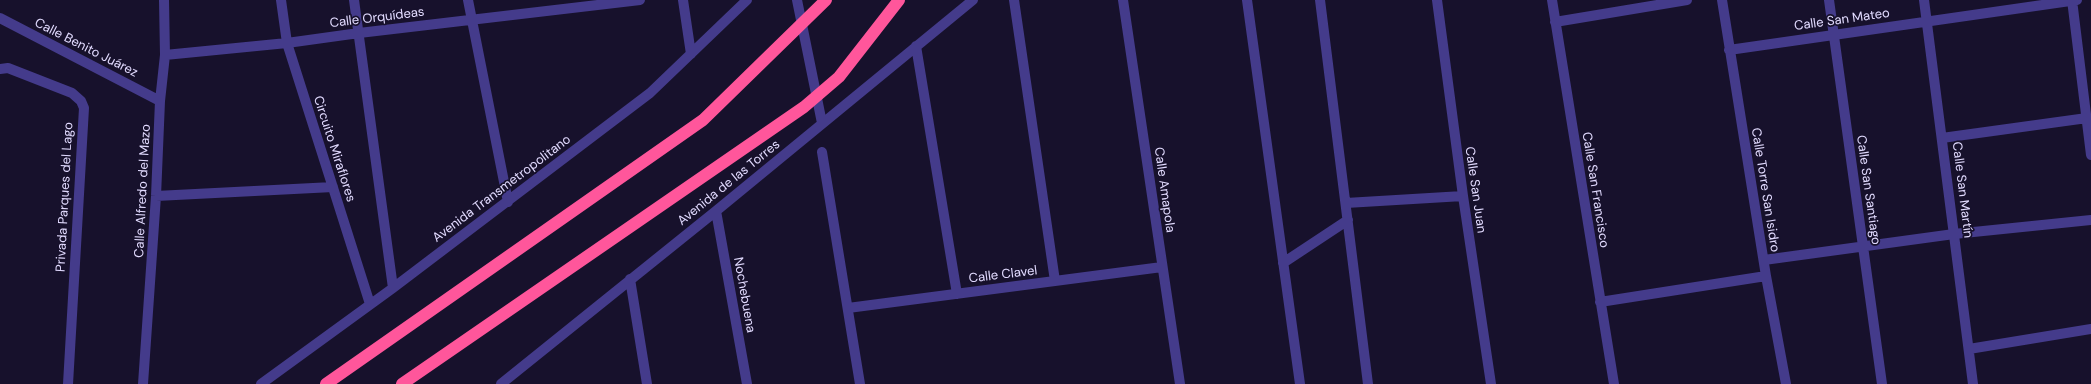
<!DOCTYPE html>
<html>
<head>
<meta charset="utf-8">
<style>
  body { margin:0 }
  canvas { display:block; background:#17112c }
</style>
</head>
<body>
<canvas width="2091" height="384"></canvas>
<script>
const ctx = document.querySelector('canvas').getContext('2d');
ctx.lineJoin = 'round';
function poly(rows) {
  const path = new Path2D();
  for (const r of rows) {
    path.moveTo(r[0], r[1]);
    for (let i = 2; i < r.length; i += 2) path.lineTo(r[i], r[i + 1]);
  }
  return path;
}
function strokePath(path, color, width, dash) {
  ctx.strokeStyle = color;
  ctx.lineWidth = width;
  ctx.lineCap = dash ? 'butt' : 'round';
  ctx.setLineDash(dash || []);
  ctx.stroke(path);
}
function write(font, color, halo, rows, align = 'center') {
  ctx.font = font + ' "DM Sans",sans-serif';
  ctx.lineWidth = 3.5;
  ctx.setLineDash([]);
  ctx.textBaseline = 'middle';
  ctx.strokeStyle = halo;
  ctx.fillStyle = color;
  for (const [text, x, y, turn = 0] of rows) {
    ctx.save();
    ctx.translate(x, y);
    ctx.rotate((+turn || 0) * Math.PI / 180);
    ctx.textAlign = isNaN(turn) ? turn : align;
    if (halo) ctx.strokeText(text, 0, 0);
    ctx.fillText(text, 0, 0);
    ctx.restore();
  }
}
strokePath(poly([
  [281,0,287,43,370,304],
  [354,0,393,288],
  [468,0,508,202],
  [683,0,691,54],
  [797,0,822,123],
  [1014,0,1055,281],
  [1123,0,1180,384],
  [1247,0,1300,384],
  [1320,0,1368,384],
  [1437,0,1463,196,1491,384],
  [1552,0,1614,384],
  [1722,0,1766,276,1786,384],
  [1829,0,1882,384],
  [1924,0,1973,384],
  [2072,0,2091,155],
  [0,18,160,101],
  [1555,22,1687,0],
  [916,46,957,294],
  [1729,50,2077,0],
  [165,55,287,43,359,33,640,0],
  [0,69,8,68,72,93,81,101,84,108,68,384],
  [1942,138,2087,118],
  [822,152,860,384],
  [156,196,333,187],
  [1346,203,1463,196],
  [716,211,747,384],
  [1764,260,1954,234,2091,220],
  [1283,263,1348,220],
  [630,279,647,384],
  [1600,302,1766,276],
  [848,308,1162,267],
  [1969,349,2091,329],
  [143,384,156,196,160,101,165,55,164,0],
  [261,384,393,288,650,93,747,0],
  [501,384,716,211,973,0]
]), '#443b8b', 10);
strokePath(poly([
  [326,384,703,120,826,0],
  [402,384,804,107,839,77,899,0]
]), '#ff569b', 12);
write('13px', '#e2dbff', '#17112c', [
  ["Calle Orquídeas",377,18,-7],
  ["Calle San Mateo",1842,20,-8],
  ["Calle Benito Juárez",86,48,27],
  ["Circuito Miraflores",334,149,72],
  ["Avenida de las Torres",729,183,-39],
  ["Avenida Transmetropolitano",502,189,-37],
  ["Calle Amapola",1164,190,82],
  ["Calle San Juan",1475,190,82],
  ["Calle San Francisco",1595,190,81],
  ["Calle Torre San Isidro",1765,190,81],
  ["Calle San Santiago",1868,190,82],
  ["Calle San Martín",1962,190,83],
  ["Calle Alfredo del Mazo",143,191,-87],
  ["Privada Parques del Lago",65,197,-87],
  ["Calle Clavel",1003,275,-7],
  ["Nochebuena",744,295,80]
]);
</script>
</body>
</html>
